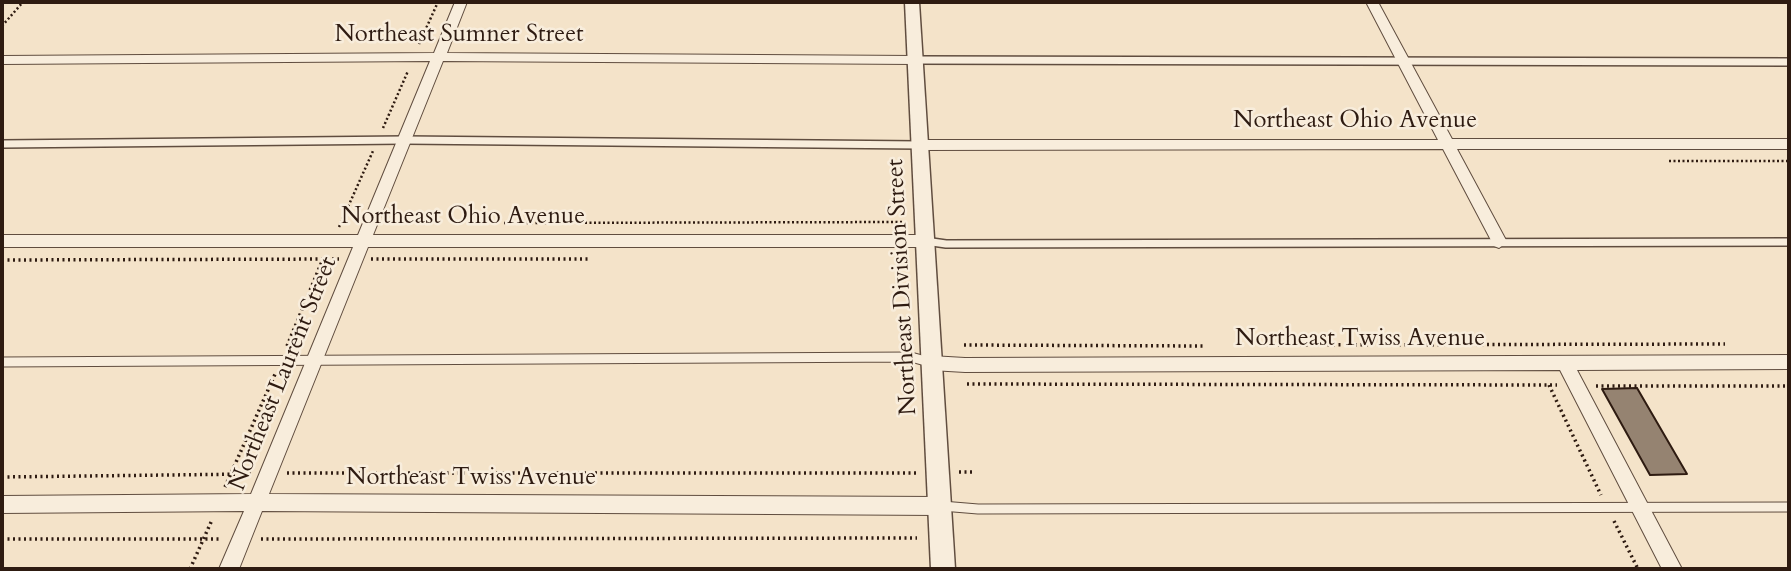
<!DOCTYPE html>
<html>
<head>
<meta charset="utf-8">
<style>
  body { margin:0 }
  #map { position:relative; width:1791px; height:571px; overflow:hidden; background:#f4e3c9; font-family:Cardo,serif }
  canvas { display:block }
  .frame { position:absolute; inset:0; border:4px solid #2e1b11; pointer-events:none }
</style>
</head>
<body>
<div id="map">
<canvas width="1791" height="571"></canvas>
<div class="frame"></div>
</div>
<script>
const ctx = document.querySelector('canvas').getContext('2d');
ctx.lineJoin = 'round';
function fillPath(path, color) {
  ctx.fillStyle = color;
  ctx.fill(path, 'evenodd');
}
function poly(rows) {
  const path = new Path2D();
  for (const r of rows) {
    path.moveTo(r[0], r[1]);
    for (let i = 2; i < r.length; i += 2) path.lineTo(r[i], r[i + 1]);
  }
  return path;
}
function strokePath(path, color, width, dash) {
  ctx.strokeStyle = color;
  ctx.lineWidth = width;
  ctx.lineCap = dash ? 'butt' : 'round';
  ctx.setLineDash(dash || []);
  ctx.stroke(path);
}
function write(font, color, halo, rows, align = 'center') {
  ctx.font = font + ' Cardo,serif';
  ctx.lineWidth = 5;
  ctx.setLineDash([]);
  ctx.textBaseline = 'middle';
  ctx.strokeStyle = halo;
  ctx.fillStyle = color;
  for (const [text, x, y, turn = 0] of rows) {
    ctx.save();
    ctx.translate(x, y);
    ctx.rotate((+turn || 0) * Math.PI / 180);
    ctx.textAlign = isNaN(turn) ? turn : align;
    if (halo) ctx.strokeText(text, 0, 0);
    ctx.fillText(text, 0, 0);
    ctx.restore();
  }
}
const building = poly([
  [1637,388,1687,474,1650,475,1602,389,1637,388]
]);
fillPath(building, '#958371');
strokePath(building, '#2e1b11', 2);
const serviceFar1 = poly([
  [915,60,1789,62],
  [2,144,405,140,919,145],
  [925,241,946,244,1789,242]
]);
const service = poly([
  [2,362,911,357,929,362],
  [942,506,978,509,1789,507]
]);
const minor = poly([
  [455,2,467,2,447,53,915,56,921,60,915,64,443,61,373,235,925,235,933,241,925,247,368,247,269,494,939,497,946,500,948,506,946,512,939,515,262,511,239,569,219,569,244,511,2,513,2,496,251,494,353,247,2,247,2,235,358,235,430,61,2,64,2,56,434,53,455,2],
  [1366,2,1378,2,1452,139,1789,139,1789,149,1457,149,1507,242,1499,248,1494,246,1443,149,920,150,913,145,920,140,1438,140,1366,2],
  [1789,355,1789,369,1577,370,1682,569,1662,569,1560,370,965,372,931,370,925,368,923,363,925,358,931,356,965,358,1789,355]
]);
const tertiary = poly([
  [905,2,919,2,955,569,931,569,905,2]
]);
strokePath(serviceFar1, '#604d3f', 10);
strokePath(service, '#604d3f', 11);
strokePath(minor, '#604d3f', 2);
strokePath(tertiary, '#604d3f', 3);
strokePath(poly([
  [2,26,23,2],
  [419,44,438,2],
  [383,128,408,71],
  [1669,161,1789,161],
  [504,223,905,222],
  [339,227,373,151]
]), '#2e1b11', 2.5, [2, 2.5]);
strokePath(poly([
  [371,259,588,259],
  [2,260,339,259],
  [964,345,1204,346],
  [1267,345,1725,344],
  [287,346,323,259],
  [967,384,1557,385],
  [1549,385,1601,495],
  [1596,386,1789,386],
  [959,472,974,472],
  [287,473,919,473],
  [2,477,251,474],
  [225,487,276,372],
  [1614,521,1638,569],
  [2,539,222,539],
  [261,539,917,538],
  [190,569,212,520]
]), '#2e1b11', 3.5, [2, 3.5]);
strokePath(serviceFar1, '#f8eddc', 7);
strokePath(service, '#f8eddc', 9);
fillPath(minor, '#f8eddc');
fillPath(tertiary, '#f8eddc');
write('24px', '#2e1b11', '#f8eddc', [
  ["Northeast Sumner Street",459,35],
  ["Northeast Ohio Avenue",1355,121],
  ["Northeast Ohio Avenue",463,217],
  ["Northeast Division Street",903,287,-93],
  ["Northeast Twiss Avenue",1360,339],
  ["Northeast Laurent Street",284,374,-68],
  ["Northeast Twiss Avenue",471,478]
]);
</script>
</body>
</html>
